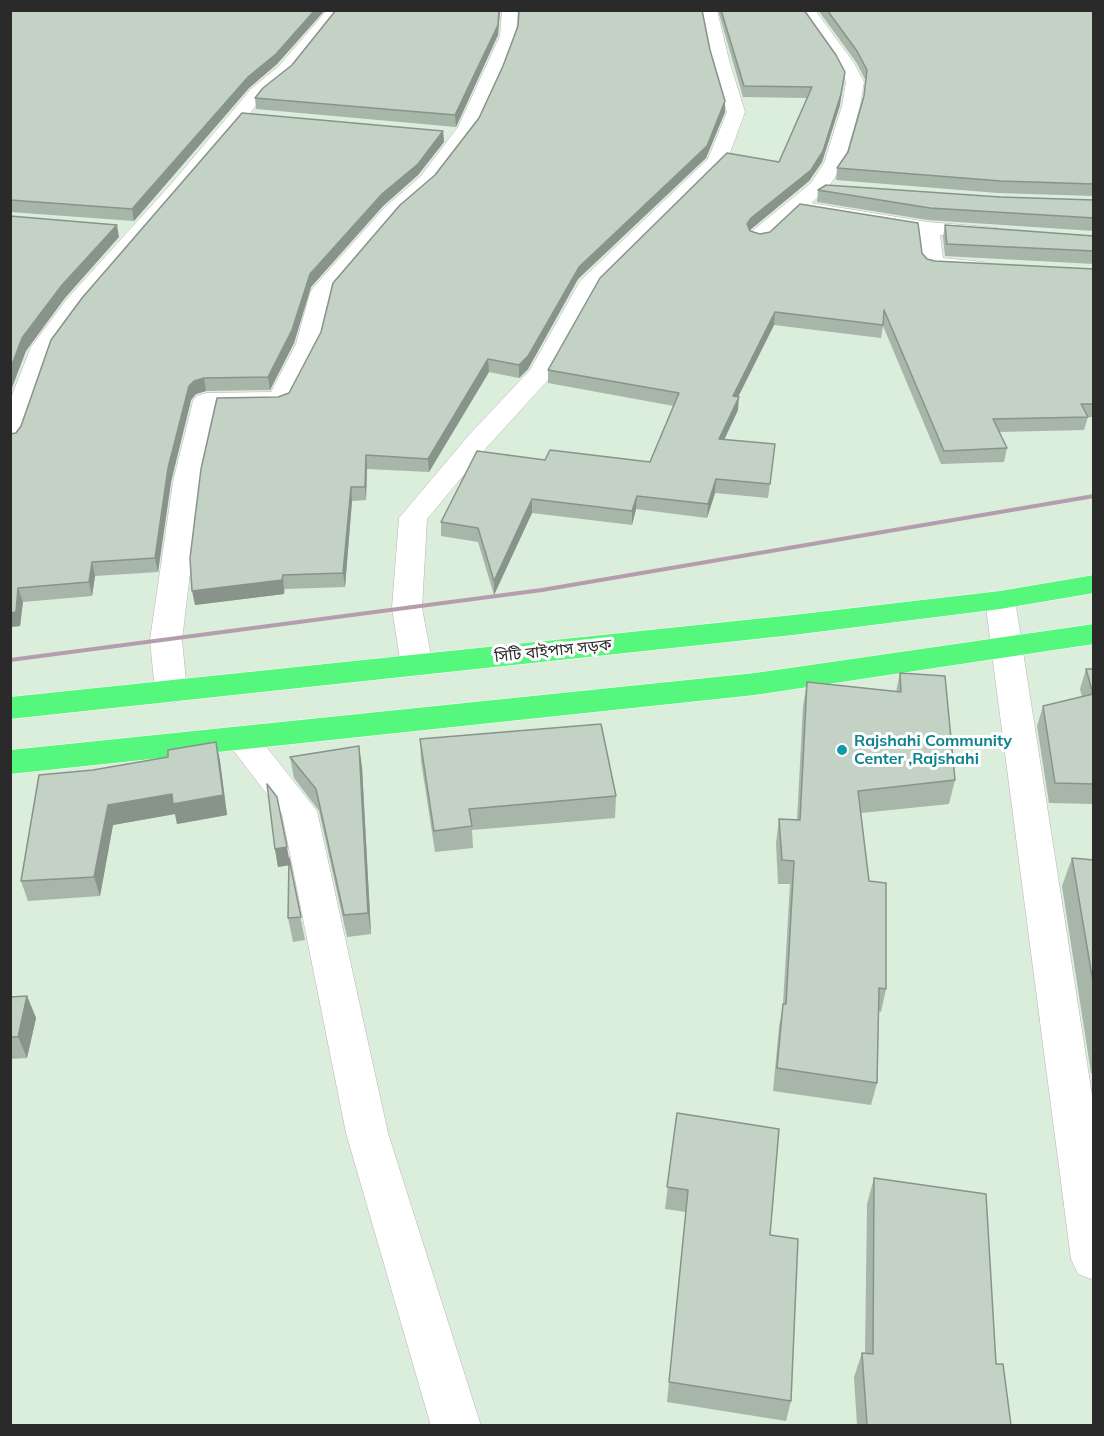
<!DOCTYPE html>
<html>
<head>
<meta charset="utf-8">
<style>
  body { margin:0 }
  #map { position:relative; width:1104px; height:1436px; overflow:hidden; background:#dbeddb; font-family:Mulish,sans-serif }
  canvas { display:block }
  .frame { position:absolute; inset:0; border:12px solid #2a2a2a; pointer-events:none }
</style>
</head>
<body>
<div id="map">
<canvas width="1104" height="1436"></canvas>
<div class="frame"></div>
</div>
<script>
const ctx = document.querySelector('canvas').getContext('2d');
ctx.lineJoin = 'round';
function poly(rows) {
  const path = new Path2D();
  for (const r of rows) {
    path.moveTo(r[0], r[1]);
    for (let i = 2; i < r.length; i += 2) path.lineTo(r[i], r[i + 1]);
  }
  return path;
}
function strokePath(path, color, width, dash) {
  ctx.strokeStyle = color;
  ctx.lineWidth = width;
  ctx.lineCap = dash ? 'butt' : 'round';
  ctx.setLineDash(dash || []);
  ctx.stroke(path);
}
function fillPath(path, color) {
  ctx.fillStyle = color;
  ctx.fill(path, 'evenodd');
}
function write(font, color, halo, rows, align = 'center') {
  ctx.font = font + ' Mulish,"Noto Sans Bengali",sans-serif';
  ctx.lineWidth = 6;
  ctx.setLineDash([]);
  ctx.textBaseline = 'middle';
  ctx.strokeStyle = halo;
  ctx.fillStyle = color;
  for (const [text, x, y, turn = 0] of rows) {
    ctx.save();
    ctx.translate(x, y);
    ctx.rotate((+turn || 0) * Math.PI / 180);
    ctx.textAlign = isNaN(turn) ? turn : align;
    if (halo) ctx.strokeText(text, 0, 0);
    ctx.fillText(text, 0, 0);
    ctx.restore();
  }
}
const street = poly([
  [327,10,344,10,291,74,263,97,186,191,83,309,52,352,23,438,19,444,10,446,10,400,31,347,67,299,172,183,251,89,279,66,327,10],
  [502,10,518,10,516,36,477,128,434,185,399,215,332,294,320,344,289,405,280,408,217,409,201,482,182,640,187,692,182,700,171,703,160,700,155,692,150,640,173,482,193,401,197,396,206,393,271,392,296,344,310,293,313,288,385,207,420,177,458,127,500,36,502,10],
  [701,10,717,10,729,60,745,112,727,161,598,289,550,378,487,447,427,519,422,608,433,666,428,673,417,676,406,673,401,666,392,608,399,518,469,435,530,370,580,281,708,159,727,112,711,60,701,10],
  [798,10,815,10,854,63,864,82,860,106,844,163,826,191,811,203,928,222,998,228,1001,233,998,238,990,239,940,235,943,258,983,262,986,267,983,272,975,274,925,269,922,264,918,233,798,214,767,242,759,244,751,242,748,237,751,232,811,183,824,163,842,106,846,82,837,64,798,10],
  [1000,591,1011,593,1015,600,1094,1108,1094,1280,1078,1274,1071,1259,985,600,989,593,1000,591],
  [241,726,253,730,317,811,388,1133,481,1426,431,1426,346,1133,282,814,224,738,229,730,241,726]
]);
const primary = poly([
  [1094,575,1094,593,1000,609,793,635,10,719,10,697,793,615,1000,591,1094,575],
  [1094,624,1094,644,755,695,10,774,10,750,755,673,1094,624]
]);
strokePath(street, '#beafba', 1);
strokePath(primary, '#fff', 1);
fillPath(street, '#fff');
fillPath(primary, '#56f77d');
strokePath(poly([
  [10,660,542,590,1094,496]
]), '#b59dad', 4);
fillPath(poly([
  [10,10,325,10,277,64,249,88,134,221,10,212],
  [336,10,500,10,498,35,456,127,256,109,255,98,292,65],
  [718,10,804,10,840,105,822,162,809,181,750,230,750,231,760,234,922,253,927,259,935,261,1094,269,1094,417,1088,417,1084,430,999,432,1007,448,1004,462,941,464,883,326,881,338,774,325,738,397,738,410,724,440,775,444,768,498,715,493,707,518,636,509,632,525,532,513,494,595,478,542,441,536,441,522,545,460,650,462,674,406,548,383,548,370,779,162,807,98,743,97],
  [818,10,1094,10,1094,196,998,193,836,180,837,168,848,152,864,96,866,81,856,62],
  [518,26,710,50,725,101,725,112,706,158,578,279,528,369,519,378,489,372,429,472,367,469,366,500,352,501,345,587,285,589,284,594,195,605,278,397,289,393,435,175,479,118,503,66],
  [443,131,444,142,418,175,383,206,311,287,294,343,270,390,206,391,196,394,191,400,171,482,158,572,95,576,92,596,23,602,20,626,10,627,10,434,16,433],
  [818,190,1094,200,1094,231,928,220,817,202],
  [945,225,1094,236,1094,264,945,256,943,237],
  [1086,669,1094,669,1094,804,1049,803,1037,726,1043,706,1082,697,1080,689],
  [900,673,955,780,949,804,861,813,869,881,886,989,881,1012,879,1011,877,1083,871,1105,773,1091,779,1027,783,1004,790,884,778,884,776,843,779,819,797,820,803,706,807,682,896,692],
  [420,739,616,796,615,818,472,830,473,848,435,852,421,761],
  [216,742,220,761,227,815,177,824,175,814,113,825,100,896,28,901,21,881,93,770,168,757],
  [290,757,362,767,371,934,347,937,319,811,294,778],
  [275,849,289,860,305,940,293,942,288,918,289,865,278,867],
  [1072,858,1094,860,1094,1073,1091,1073,1062,886],
  [27,996,36,1018,27,1058,10,1059,10,997],
  [677,1113,770,1235,791,1401,786,1421,667,1402,686,1212,665,1209],
  [874,1178,996,1364,1011,1425,857,1425,854,1377,862,1353,865,1353,867,1204]
]), '#a8b5a9');
fillPath(poly([
  [315,10,325,10,277,64,249,88,134,221,132,209,248,77],
  [499,10,500,10,498,35,456,127,455,115],
  [845,72,840,105,822,162,809,181,750,230,747,224],
  [725,101,725,112,706,158,578,279,528,369,519,378,519,365,579,267],
  [443,131,444,142,418,175,383,206,311,287,294,343,270,390,268,377,310,274,382,194],
  [117,225,119,237,65,298,26,351,10,393,10,370,22,338,62,285],
  [775,312,774,325,732,409,733,396],
  [488,359,489,372,429,472,428,459],
  [204,378,206,391,196,394,191,400,171,482,158,572,155,558,168,468,189,386,194,381],
  [739,397,738,410,718,453,719,439],
  [366,455,367,469,366,500,365,487],
  [716,479,715,493,707,518,708,504],
  [351,487,352,501,345,587,343,573],
  [637,496,636,509,632,525,632,511],
  [532,499,532,513,494,595,494,581],
  [92,562,95,576,92,596,89,582],
  [283,575,284,594,195,605,192,591],
  [18,588,23,602,20,626,10,627,10,613],
  [216,742,220,761,227,815,177,824,175,814,113,825,100,896,94,877,108,805],
  [359,746,362,767,371,934,368,913],
  [287,847,290,865,278,867,275,849],
  [27,996,36,1018,27,1058,18,1037]
]), '#88938a');
const building = poly([
  [10,10,315,10,276,54,248,77,132,209,10,200,10,10],
  [336,10,499,10,498,25,455,115,255,98,263,88,292,65,336,10],
  [519,10,702,10,710,50,725,101,707,146,579,267,528,356,519,365,488,359,428,459,366,455,365,487,351,487,343,573,283,575,282,580,192,591,190,558,201,469,217,398,278,397,289,393,321,332,333,283,400,205,435,175,479,118,503,66,518,26,519,10],
  [721,10,804,10,836,55,845,72,841,94,823,151,811,170,751,218,747,224,750,231,760,234,770,232,800,204,918,223,922,253,927,259,935,261,1094,269,1094,404,1081,404,1088,417,993,419,1007,448,944,451,884,310,883,325,775,312,733,396,739,397,719,439,775,444,770,484,716,479,708,504,637,496,632,511,532,499,494,581,478,528,441,522,477,451,545,460,550,450,650,462,679,393,548,370,600,278,727,153,779,162,812,87,744,86,721,10],
  [827,10,1094,10,1094,184,1001,181,837,168,848,152,864,96,867,70,857,51,827,10],
  [242,113,443,131,418,164,382,194,310,274,292,330,268,377,204,378,194,381,189,386,168,468,155,558,92,562,89,582,18,588,16,612,10,613,10,434,16,433,21,426,51,340,82,298,242,113],
  [826,185,1000,197,1094,200,1094,218,930,208,818,190,826,185],
  [10,216,117,225,62,285,22,338,10,370,10,216],
  [945,225,1094,236,1094,251,947,244,945,225],
  [1086,669,1094,669,1094,784,1055,783,1043,706,1093,694,1086,669],
  [900,673,945,676,955,780,858,791,869,881,886,883,886,989,879,988,877,1083,777,1068,783,1004,786,1004,794,861,782,860,779,819,800,820,807,682,901,692,900,673],
  [601,724,616,796,469,809,472,826,434,831,420,739,601,724],
  [216,742,223,795,173,804,172,794,108,805,94,877,21,881,39,775,93,770,168,757,168,750,216,742],
  [359,746,368,913,344,915,316,789,290,757,359,746],
  [267,784,277,797,287,847,275,849,267,784],
  [289,858,301,917,288,918,289,858],
  [1072,858,1094,860,1094,988,1072,858],
  [27,996,18,1037,10,1037,10,997,27,996],
  [677,1113,779,1129,770,1235,798,1239,791,1401,669,1382,688,1190,667,1187,677,1113],
  [874,1178,986,1194,996,1364,1003,1364,1011,1425,867,1425,862,1353,873,1354,874,1178]
]);
fillPath(building, '#c3d2c5');
strokePath(building, '#88938a', 1.5);
for (const [x, y, r, color] of [
  [842,750,6,"#0f9aa8"]
]) {
  const dot = new Path2D();
  dot.arc(x, y, r, 0, 2 * Math.PI);
  ctx.fillStyle = color;
  ctx.fill(dot);
  strokePath(dot, '#fff', 2);
}
write('16px', '#2a2a2a', '#fff', [
  ["সিটি বাইপাস সড়ক",553,651,-6]
]);
write('bold 16px', '#0d838f', '#fff', [
  ["Rajshahi Community",854,741],
  ["Center ,Rajshahi",854,759]
], 'left');
</script>
</body>
</html>
